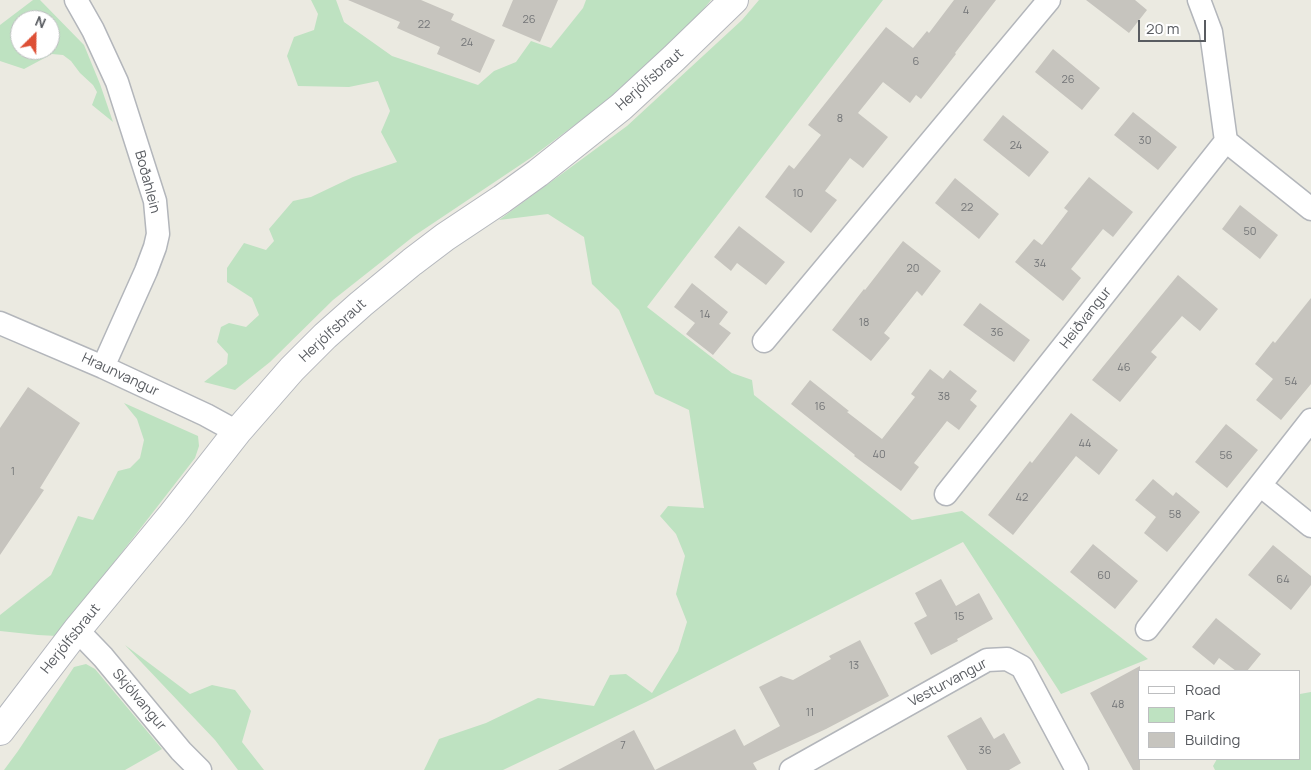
<!DOCTYPE html>
<html>
<head>
<meta charset="utf-8">
<style>
  body { margin:0 }
  #map { position:relative; width:1311px; height:770px; overflow:hidden; background:#ebeae1; font-family:Manrope,sans-serif }
  canvas { display:block }
  .legend { position:absolute; left:1138px; top:670px; width:162px; height:90px; box-sizing:border-box; background:#fff; border:1px solid #bdbec0; margin:0; padding:6px 9px; list-style:none; font-size:15px; color:#595c61 }
  .legend li { display:flex; align-items:center; gap:10px; height:25px }
  .legend b { width:25px; border:1px solid #bdbec0 }
  .north { position:absolute; left:10px; top:10px; width:50px; height:50px; box-sizing:border-box; background:#fff; border:1px solid #bdbec0; border-radius:50%; rotate:23deg; font-size:14px; font-weight:700; line-height:20px; text-align:center; color:#595c61 }
  .north::after { content:''; display:block; margin:auto; width:18px; height:22px; background:#dd4f35; clip-path:polygon(50% 0,100% 100%,50% 72%,0 100%) }
  .scale { position:absolute; left:1138px; top:20px; width:68px; height:22px; box-sizing:border-box; border:2px solid #595c61; border-top:0; padding-left:6px; font-size:15px; line-height:18px; white-space:nowrap; color:#595c61; -webkit-text-stroke:4px #fff; paint-order:stroke }
</style>
</head>
<body>
<div id="map">
<canvas width="1311" height="770"></canvas>
<ul class="legend">
<li><b style="height:6px;background:#fff"></b>Road</li>
<li><b style="height:14px;background:#bee2c1"></b>Park</li>
<li><b style="height:14px;background:#c6c4be"></b>Building</li>
</ul>
<div class="north">N</div>
<div class="scale">20 m</div>
</div>
<script>
const ctx = document.querySelector('canvas').getContext('2d');
ctx.lineJoin = 'round';
function fillPath(path, color) {
  ctx.fillStyle = color;
  ctx.fill(path, 'evenodd');
}
function poly(rows) {
  const path = new Path2D();
  for (const r of rows) {
    path.moveTo(r[0], r[1]);
    for (let i = 2; i < r.length; i += 2) path.lineTo(r[i], r[i + 1]);
  }
  return path;
}
function strokePath(path, color, width, dash) {
  ctx.strokeStyle = color;
  ctx.lineWidth = width;
  ctx.lineCap = dash ? 'butt' : 'round';
  ctx.setLineDash(dash || []);
  ctx.stroke(path);
}
function write(font, color, halo, rows, align = 'center') {
  ctx.font = font + ' Manrope,sans-serif';
  ctx.lineWidth = 4;
  ctx.setLineDash([]);
  ctx.textBaseline = 'middle';
  ctx.strokeStyle = halo;
  ctx.fillStyle = color;
  for (const [text, x, y, turn = 0] of rows) {
    ctx.save();
    ctx.translate(x, y);
    ctx.rotate((+turn || 0) * Math.PI / 180);
    ctx.textAlign = isNaN(turn) ? turn : align;
    if (halo) ctx.strokeText(text, 0, 0);
    ctx.fillText(text, 0, 0);
    ctx.restore();
  }
}
fillPath(poly([
  [33,0,40,0,84,45,100,84,113,122,92,105,97,92,93,85,80,73,71,61,63,55,52,54,24,69,0,61,0,25],
  [20,20,50,20,50,50,20,50],
  [311,0,336,0,344,22,392,56,478,85,494,71,516,62,531,41,551,48,583,8,586,0,711,0,686,31,636,79,532,157,414,236,333,300,270,362,235,390,204,382,227,364,228,354,217,342,221,327,229,323,246,327,259,315,252,298,227,282,227,268,244,243,266,250,274,241,269,229,293,201,311,197,353,177,397,162,381,132,390,111,378,81,349,87,298,86,287,56,294,37,314,30,318,14],
  [759,0,883,0,647,307,732,373,752,380,754,395,912,520,962,511,1148,659,1061,694,963,542,646,702,503,770,424,770,439,739,486,723,538,698,594,706,610,675,626,674,652,693,678,651,687,622,676,594,685,556,676,534,660,516,668,506,704,508,689,410,655,394,619,310,592,284,584,237,548,214,499,220,627,126,742,20],
  [124,403,198,436,199,446,195,458,57,636,38,635,0,631,0,615,51,575,78,516,93,520,118,471,130,468,140,458,144,440,137,419],
  [125,645,190,694,212,685,235,690,251,711,242,742,264,770,238,770,215,740],
  [86,664,95,669,162,749,125,770,4,770,18,751,74,667],
  [1311,692,1311,770,1215,770,1213,766,1217,759,1300,759,1300,694]
]), '#bee2c1');
fillPath(poly([
  [348,0,421,0,454,14,451,20,495,40,480,73,437,54,440,47,397,28,400,22],
  [513,0,558,0,540,42,502,26],
  [954,0,996,0,955,53,956,54,921,99,916,95,910,103,883,82,858,113,888,137,863,168,850,158,825,191,837,200,811,233,765,197,789,165,794,169,821,135,808,125,886,27,913,48,927,31,929,33],
  [1086,0,1135,0,1147,10,1129,33],
  [1053,49,1100,88,1082,110,1035,72],
  [1133,112,1177,147,1158,170,1114,135],
  [1003,115,1049,152,1029,177,983,140],
  [1089,177,1133,212,1113,237,1103,229,1071,269,1081,278,1063,301,1015,262,1034,239,1042,245,1068,211,1064,208],
  [955,178,999,214,979,239,935,203],
  [1240,205,1278,235,1260,259,1222,229],
  [739,226,785,262,766,285,737,263,731,271,714,257],
  [903,241,941,271,922,296,917,291,884,333,890,338,871,361,832,330,864,289,865,290],
  [1178,275,1218,309,1200,331,1182,316,1151,352,1157,357,1120,402,1092,380],
  [692,283,728,312,719,324,731,333,713,355,686,334,695,323,674,307],
  [1311,298,1311,384,1281,420,1256,400,1273,379,1255,364,1273,341,1275,343],
  [980,303,1030,340,1014,362,963,325],
  [930,369,943,379,950,370,977,391,970,400,977,406,959,430,947,421,914,463,919,467,901,491,854,456,855,455,791,404,810,380,849,411,847,412,882,439,915,397,911,394],
  [28,387,80,423,40,488,44,490,0,555,0,428],
  [1071,413,1118,450,1099,475,1076,456,1013,535,988,515,1030,461,1032,463],
  [1226,424,1258,450,1227,488,1195,462],
  [1153,479,1173,496,1176,492,1200,512,1167,552,1144,533,1156,517,1135,500],
  [1093,544,1138,581,1115,609,1070,572],
  [1273,545,1311,576,1311,585,1291,610,1248,575],
  [941,579,956,606,979,593,993,619,957,639,958,641,931,655,914,623,927,616,915,593],
  [1216,618,1261,654,1247,671,1236,671,1219,658,1214,665,1192,647],
  [860,640,889,696,826,729,753,763,757,770,558,770,634,730,655,770,735,729,744,746,780,726,759,687,781,676,793,680,831,659,829,656],
  [1140,666,1140,770,1133,770,1090,693],
  [981,717,994,739,1004,733,1021,763,1009,770,967,770,947,736]
]), '#c6c4be');
const street = poly([
  [76,0,93,30,117,82,155,201,158,234,155,247,146,271,103,367],
  [1199,0,1211,32,1226,141,1311,209],
  [0,323,103,367,206,415,237,432],
  [764,341,1049,0],
  [1260,485,1311,526],
  [946,494,1226,141],
  [1147,629,1311,420],
  [77,630,103,657,181,751,200,770],
  [791,770,987,660,1007,659,1022,667,1077,770]
]);
const secondary = poly([
  [0,731,77,630,172,515,237,432,292,369,325,336,361,304,412,262,445,237,502,199,538,173,621,107,674,58,734,0]
]);
strokePath(street, '#b3b6bb', 25);
strokePath(secondary, '#b4b7bd', 30);
strokePath(street, '#fff', 22);
strokePath(secondary, '#fff', 28);
write('11px', '#747678', null, [
  ["4",966,11],
  ["26",529,20],
  ["22",424,25],
  ["24",467,43],
  ["6",916,62],
  ["26",1068,80],
  ["8",840,119],
  ["30",1145,141],
  ["24",1016,146],
  ["10",798,194],
  ["22",967,208],
  ["50",1250,232],
  ["34",1040,264],
  ["20",913,269],
  ["14",705,315],
  ["18",864,323],
  ["36",997,333],
  ["46",1124,368],
  ["54",1291,382],
  ["38",944,397],
  ["16",820,407],
  ["44",1085,444],
  ["40",879,455],
  ["56",1226,456],
  ["1",13,472],
  ["42",1022,498],
  ["58",1175,515],
  ["60",1104,576],
  ["64",1283,580],
  ["15",959,617],
  ["13",854,666],
  ["48",1118,705],
  ["11",810,713],
  ["7",623,746],
  ["36",985,751]
]);
write('14px', '#595c61', '#fff', [
  ["Herjólfsbraut",650,80,-42],
  ["Boðahlein",147,182,75],
  ["Heiðvangur",1086,318,-52],
  ["Herjólfsbraut",333,331,-43],
  ["Hraunvangur",120,375,25],
  ["Herjólfsbraut",71,639,-51],
  ["Vesturvangur",948,683,-28],
  ["Skjólvangur",139,700,50]
]);
</script>
</body>
</html>
